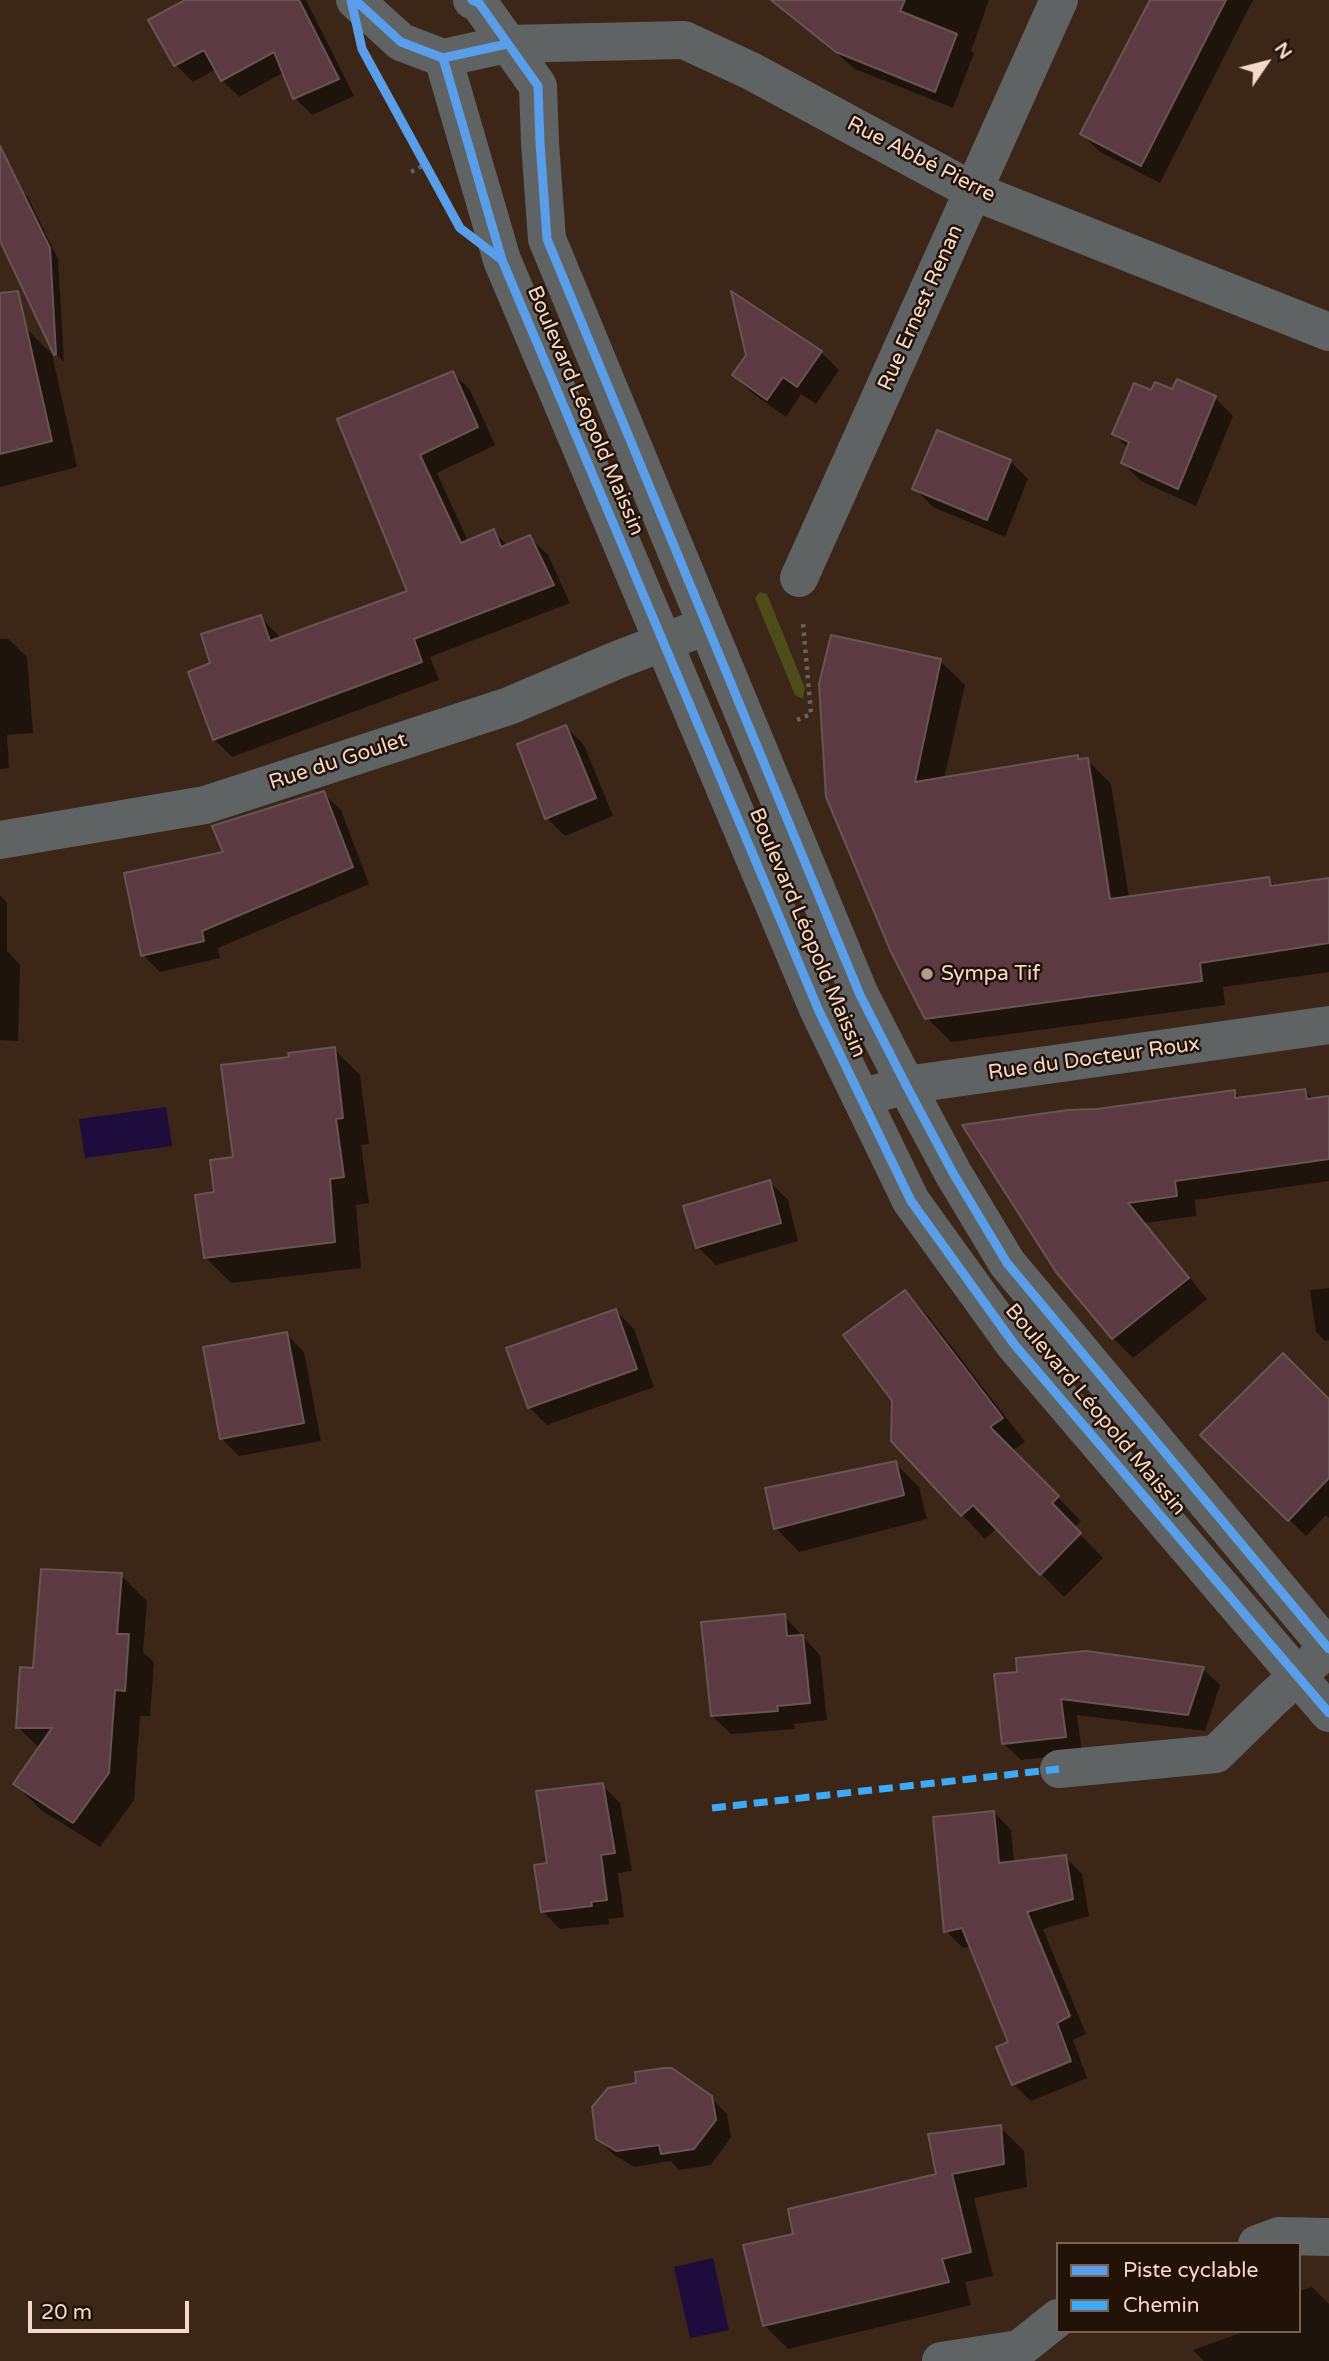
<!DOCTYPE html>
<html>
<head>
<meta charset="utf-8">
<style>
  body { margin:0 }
  #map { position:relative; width:1329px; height:2361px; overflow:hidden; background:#3b2618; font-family:"Varela Round",sans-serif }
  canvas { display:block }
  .legend { position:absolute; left:1056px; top:2242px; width:245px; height:91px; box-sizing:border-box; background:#231208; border:2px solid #766256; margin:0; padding:9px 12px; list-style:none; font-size:21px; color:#f3d9cb }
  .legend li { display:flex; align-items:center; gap:14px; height:35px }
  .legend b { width:35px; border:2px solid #766256 }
  .north { position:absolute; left:1231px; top:28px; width:70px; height:70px; -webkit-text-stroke:5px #231208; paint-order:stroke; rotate:55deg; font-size:19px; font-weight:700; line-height:28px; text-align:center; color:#f3d9cb }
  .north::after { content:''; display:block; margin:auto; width:24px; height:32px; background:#f3d9cb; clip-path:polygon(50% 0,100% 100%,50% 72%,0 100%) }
  .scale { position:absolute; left:28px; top:2301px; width:161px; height:32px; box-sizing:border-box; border:4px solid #f3d9cb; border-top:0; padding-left:9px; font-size:21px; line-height:24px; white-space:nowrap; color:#f3d9cb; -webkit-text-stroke:5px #231208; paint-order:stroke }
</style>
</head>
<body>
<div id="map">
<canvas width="1329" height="2361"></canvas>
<ul class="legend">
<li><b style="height:9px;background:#5a9eea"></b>Piste cyclable</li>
<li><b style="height:9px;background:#3fa9f5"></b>Chemin</li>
</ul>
<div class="north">N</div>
<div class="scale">20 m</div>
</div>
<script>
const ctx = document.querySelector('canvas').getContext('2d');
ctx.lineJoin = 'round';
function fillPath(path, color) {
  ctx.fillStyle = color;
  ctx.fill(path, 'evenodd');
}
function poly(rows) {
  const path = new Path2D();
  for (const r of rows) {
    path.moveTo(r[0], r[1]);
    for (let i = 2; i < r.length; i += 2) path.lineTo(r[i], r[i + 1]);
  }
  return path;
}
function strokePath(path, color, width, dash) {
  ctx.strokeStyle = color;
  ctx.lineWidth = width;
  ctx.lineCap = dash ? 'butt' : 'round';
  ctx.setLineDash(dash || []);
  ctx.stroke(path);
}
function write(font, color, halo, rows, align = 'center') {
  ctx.font = font + ' "Varela Round",sans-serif';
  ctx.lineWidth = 5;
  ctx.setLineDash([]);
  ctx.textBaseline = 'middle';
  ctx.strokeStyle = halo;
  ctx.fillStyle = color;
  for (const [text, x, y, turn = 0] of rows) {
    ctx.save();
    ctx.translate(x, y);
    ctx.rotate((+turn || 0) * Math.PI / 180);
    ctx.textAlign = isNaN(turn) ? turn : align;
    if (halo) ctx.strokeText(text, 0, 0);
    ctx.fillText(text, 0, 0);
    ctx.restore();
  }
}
fillPath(poly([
  [760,592,767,594,805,688,803,699,795,695,755,598]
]), '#4e4c19');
fillPath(poly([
  [166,1107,172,1146,85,1158,79,1119],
  [713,2258,729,2330,690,2338,674,2267]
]), '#1e0c3d');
fillPath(poly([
  [188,0,306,0,354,96,312,115,295,98,284,72,239,97,222,80,216,69,193,82,176,65,151,20],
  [808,0,989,0,971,51,974,53,953,108,855,69,800,21],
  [1151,0,1253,0,1160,183,1100,152,1082,134],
  [19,188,28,197,58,259,64,362,56,354,0,237,0,196],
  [734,295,821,352,839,370,816,404,801,394,786,417,752,393,734,375,748,355],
  [26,328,52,354,77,467,0,487,0,334],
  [453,373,470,390,495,445,437,473,468,541,493,531,508,546,530,537,548,555,570,603,430,657,439,680,232,757,214,739,212,664,260,617,278,635,280,640,409,592,339,420],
  [1173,392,1215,398,1233,416,1196,506,1141,481,1123,463,1129,449,1114,434,1152,393],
  [1010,461,1028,479,1005,537,933,507,915,489],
  [0,639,9,639,27,657,33,733,7,735,9,768,0,769],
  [940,661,965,685,944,779,1077,757,1081,760,1087,760,1111,784,1129,898,1269,879,1276,887,1329,880,1329,972,1223,987,1225,1005,951,1042,927,1018,827,796],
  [566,727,584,745,613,816,565,836,547,818],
  [323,793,341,810,369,884,218,948,220,958,160,972,143,955,225,853],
  [0,895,7,903,7,951,20,965,18,1041,0,1040],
  [334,1049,360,1075,369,1144,361,1145,369,1203,356,1205,361,1268,231,1283,205,1257,216,1194,291,1058],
  [1305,1091,1314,1100,1329,1098,1329,1181,1195,1200,1196,1216,1145,1223,1207,1299,1133,1358,1113,1338,1057,1271,1097,1111,1234,1092,1242,1099],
  [770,1182,788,1200,798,1241,716,1265,698,1247],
  [1329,1288,1329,1340,1325,1341,1316,1332,1310,1290],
  [905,1293,928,1316,1025,1442,1012,1451,1081,1521,1074,1528,1103,1558,1064,1597,997,1528,985,1539,892,1440],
  [616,1311,634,1329,654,1387,547,1425,529,1407],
  [286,1334,304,1352,321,1441,239,1456,221,1438],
  [1329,1401,1329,1518,1326,1515,1306,1536,1203,1435],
  [895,1463,919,1487,927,1519,799,1552,776,1528],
  [121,1575,147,1601,143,1652,154,1662,150,1716,140,1716,134,1800,100,1847,41,1810,15,1784,40,1749,18,1727,35,1670],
  [784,1616,820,1655,827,1720,794,1724,795,1729,731,1734,712,1716],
  [1203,1669,1220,1685,1205,1731,1077,1715,1082,1753,1021,1760,1004,1744,996,1676],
  [602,1785,620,1803,632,1871,618,1873,624,1917,608,1919,609,1924,560,1929,542,1911,548,1865],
  [994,1812,1011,1830,1014,1863,1065,1857,1082,1874,1089,1916,1043,1929,1086,2034,1073,2040,1087,2078,1031,2101,1013,2084,1010,2043,971,1946,963,1948,946,1931],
  [710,2097,727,2114,731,2137,711,2165,679,2170,671,2161,634,2167,614,2155,597,2138],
  [1000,2127,1024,2151,1027,2187,974,2198,993,2276,965,2282,971,2305,788,2349,764,2325,795,2235,938,2175],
  [1312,2287,1329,2304,1329,2361,1204,2361,1193,2350,1246,2331,1299,2331,1299,2291]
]), '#0007');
const building = poly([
  [185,0,299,0,339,79,293,99,274,52,221,81,204,50,174,66,148,20,185,0],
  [771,0,905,0,900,11,957,34,935,92,836,52,771,0],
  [1150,0,1226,0,1141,166,1080,134,1150,0],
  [0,146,50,248,56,354,54,355,0,241,0,146],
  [18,291,52,441,0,454,0,293,18,291],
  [731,291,822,351,797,387,783,377,767,400,732,375,746,355,731,291],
  [453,371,478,427,420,455,461,543,494,529,501,547,530,535,554,585,414,639,422,662,213,740,188,672,210,663,201,634,261,615,270,641,407,591,337,419,453,371],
  [1177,379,1216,396,1178,489,1121,463,1129,442,1112,434,1134,383,1151,390,1155,382,1172,389,1177,379],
  [937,430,1011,460,987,520,912,489,937,430],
  [831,635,941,659,915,782,1078,755,1078,759,1088,758,1110,899,1269,877,1271,886,1329,878,1329,943,1200,963,1202,981,925,1019,891,952,826,797,819,684,831,635],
  [566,725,596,798,545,819,517,744,566,725],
  [324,791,353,867,202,931,204,941,141,956,124,873,223,852,212,826,324,791],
  [335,1047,343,1118,336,1119,344,1177,330,1179,335,1242,204,1258,195,1195,214,1192,210,1160,233,1157,221,1065,289,1057,288,1053,335,1047],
  [1305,1089,1307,1099,1329,1096,1329,1159,1175,1181,1177,1196,1128,1203,1189,1278,1112,1339,1056,1272,962,1125,1068,1110,1097,1109,1235,1090,1235,1098,1305,1089],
  [770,1180,781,1223,696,1248,683,1206,770,1180],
  [905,1290,1003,1418,990,1427,1059,1496,1052,1503,1081,1533,1040,1575,973,1505,961,1516,891,1441,892,1401,843,1335,905,1290],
  [616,1309,637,1369,528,1408,506,1348,616,1309],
  [287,1332,304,1423,220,1439,203,1347,287,1332],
  [1283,1353,1329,1399,1329,1478,1288,1521,1200,1435,1283,1353],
  [896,1461,904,1495,774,1529,765,1488,896,1461],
  [41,1569,122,1573,117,1634,129,1634,125,1691,115,1690,109,1773,73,1823,13,1784,52,1728,16,1728,20,1667,33,1668,41,1569],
  [785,1614,787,1636,803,1635,810,1703,777,1706,778,1711,711,1716,701,1622,785,1614],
  [1086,1651,1204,1667,1188,1715,1061,1699,1066,1737,1002,1744,994,1674,1017,1672,1016,1658,1086,1651],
  [603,1783,615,1853,601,1855,607,1900,591,1902,592,1906,541,1912,534,1865,547,1863,536,1791,603,1783],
  [994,1811,999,1863,1066,1855,1073,1899,1027,1912,1070,2016,1057,2023,1071,2061,1012,2085,996,2047,1008,2042,962,1928,944,1932,933,1817,994,1811],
  [664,2068,672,2068,712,2096,716,2120,694,2149,661,2154,659,2145,616,2151,596,2139,592,2107,608,2088,636,2083,635,2072,664,2068],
  [1001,2125,1004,2164,952,2174,971,2252,942,2259,949,2282,763,2326,743,2245,793,2234,788,2209,936,2174,928,2134,1001,2125]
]);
fillPath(building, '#5b3a41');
strokePath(building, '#685553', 2);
strokePath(poly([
  [411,172,426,164],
  [797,720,811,714,803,623]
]), '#66625f', 4.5, [3.5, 5]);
strokePath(poly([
  [799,578,1059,0],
  [0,840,205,805,509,706,617,660,706,626],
  [861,1098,906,1085,1329,1025],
  [1059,1769,1216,1754,1271,1700,1328,1648],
  [1257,2244,1279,2236,1329,2237],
  [941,2361,1019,2349,1058,2318]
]), '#606364', 38);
strokePath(poly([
  [355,0,401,42,443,58,507,44,684,40,751,71,973,191,1329,332],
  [472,0,479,3,538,86,540,143,547,239,860,995,906,1085,953,1173,1007,1263,1329,1649],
  [443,58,502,260,819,1011,911,1201,1014,1344,1329,1713]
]), '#606364', 38);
strokePath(poly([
  [712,1808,1059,1769]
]), '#3fa9f5', 7, [14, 7]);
strokePath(poly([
  [351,0,362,49,460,228,502,260],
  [355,0,401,42,443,58,507,44],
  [472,0,479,3,538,86,540,143,547,239,860,995,906,1085,953,1173,1007,1263,1329,1649],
  [443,58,502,260,819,1011,911,1201,1014,1344,1329,1713]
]), '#5a9eea', 9);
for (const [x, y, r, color] of [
  [927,974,7,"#b39a8c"]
]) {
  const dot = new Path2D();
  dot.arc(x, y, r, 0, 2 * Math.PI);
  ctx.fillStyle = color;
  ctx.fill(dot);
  strokePath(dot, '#231208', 2.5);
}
write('21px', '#f3d9cb', '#231208', [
  ["Rue Abbé Pierre",921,160,27],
  ["Rue Ernest Renan",921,308,-66],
  ["Boulevard Léopold Maissin",585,411,67],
  ["Rue du Goulet",338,762,-18],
  ["Boulevard Léopold Maissin",807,933,67],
  ["Rue du Docteur Roux",1094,1059,-8],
  ["Boulevard Léopold Maissin",1095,1410,50]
]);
write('21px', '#f3d9cb', '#231208', [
  ["Sympa Tif",941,974]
], 'left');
</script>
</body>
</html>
